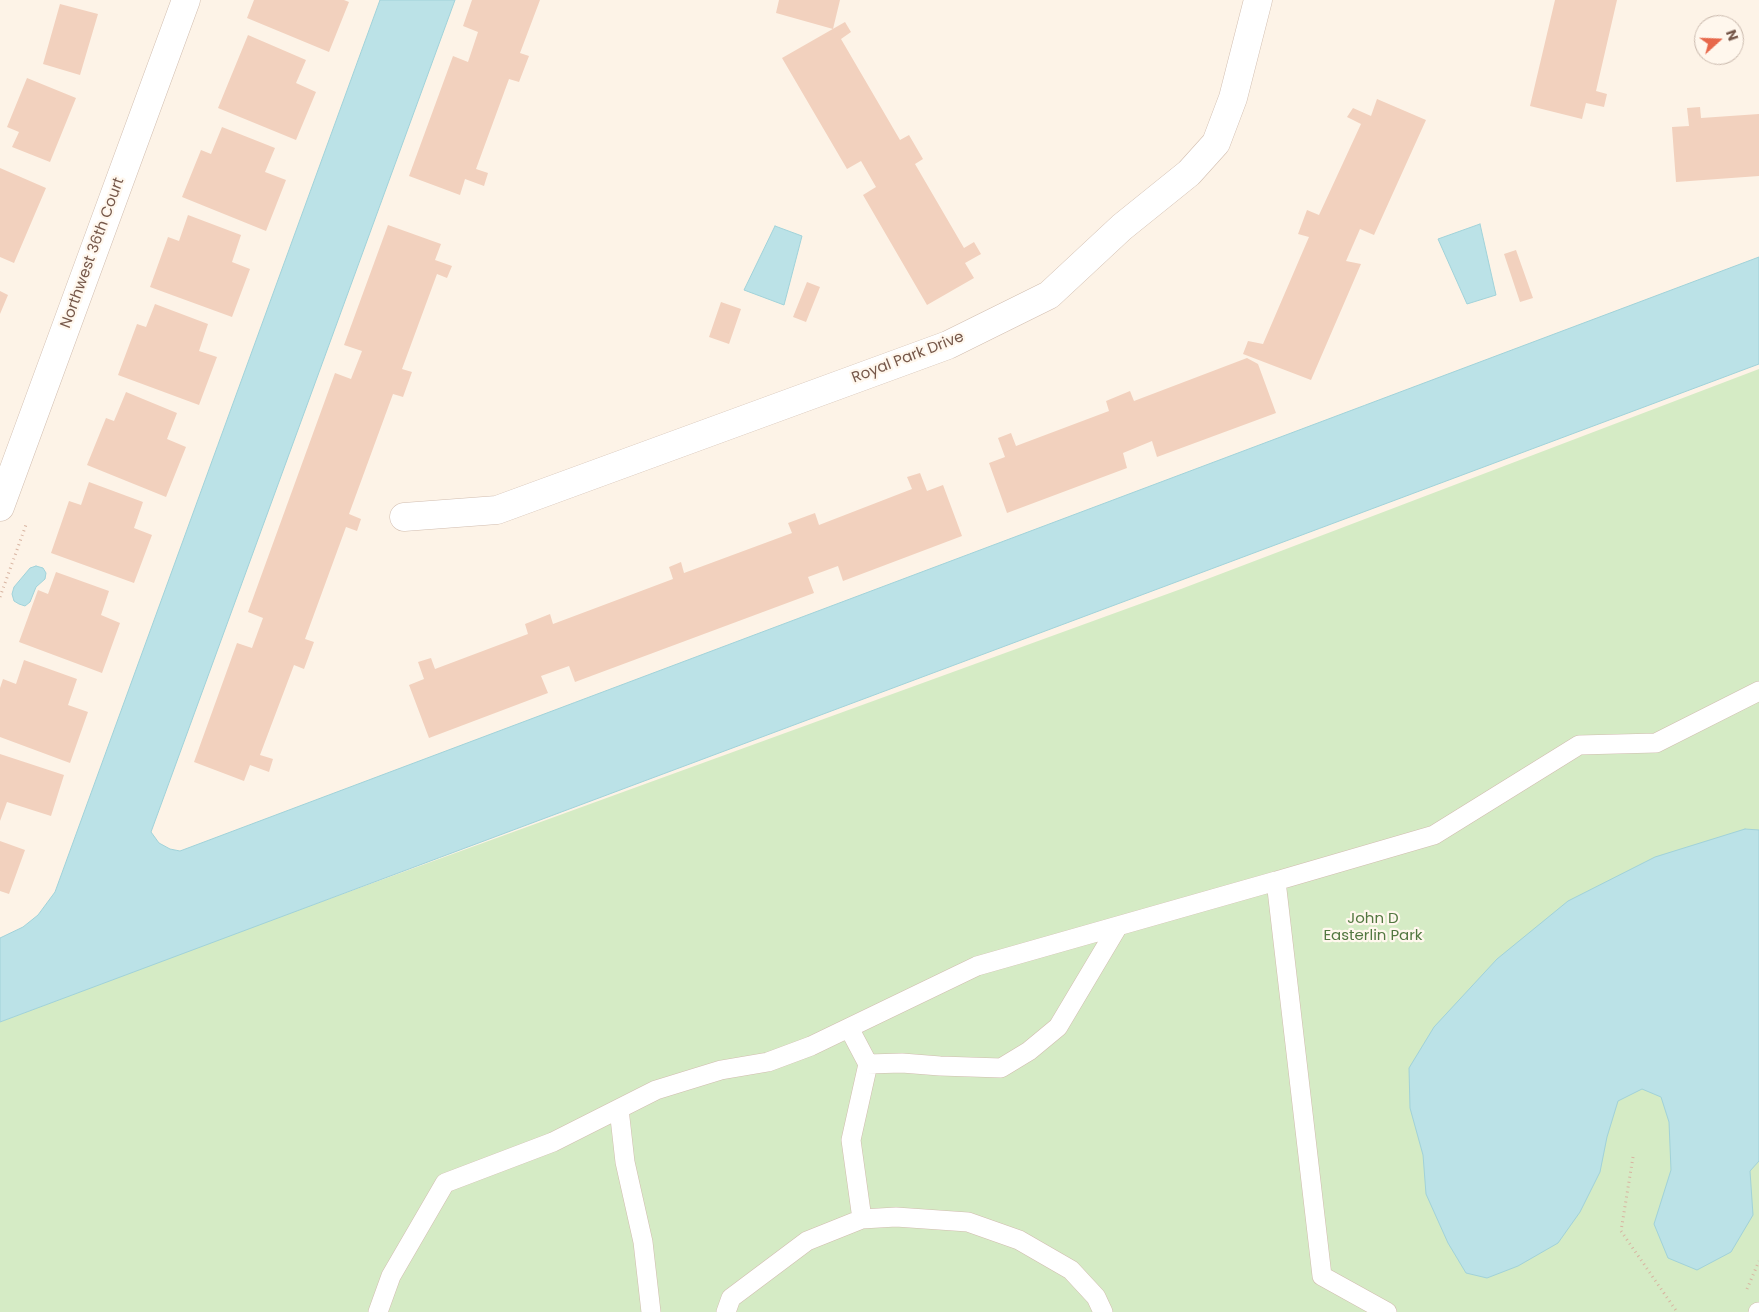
<!DOCTYPE html>
<html>
<head>
<meta charset="utf-8">
<style>
  body { margin:0 }
  #map { position:relative; width:1759px; height:1312px; overflow:hidden; background:#fdf3e7; font-family:Poppins,sans-serif }
  canvas { display:block }
  .north { position:absolute; left:1694px; top:15px; width:50px; height:50px; box-sizing:border-box; background:#fff7ed; border:1px solid #c9b8ac; border-radius:50%; rotate:70deg; font-size:14px; font-weight:700; line-height:20px; text-align:center; color:#77594b }
  .north::after { content:''; display:block; margin:auto; width:18px; height:22px; background:#e7684b; clip-path:polygon(50% 0,100% 100%,50% 72%,0 100%) }
</style>
</head>
<body>
<div id="map">
<canvas width="1759" height="1312"></canvas>
<div class="north">N</div>
</div>
<script>
const ctx = document.querySelector('canvas').getContext('2d');
ctx.lineJoin = 'round';
function fillPath(path, color) {
  ctx.fillStyle = color;
  ctx.fill(path, 'evenodd');
}
function poly(rows) {
  const path = new Path2D();
  for (const r of rows) {
    path.moveTo(r[0], r[1]);
    for (let i = 2; i < r.length; i += 2) path.lineTo(r[i], r[i + 1]);
  }
  return path;
}
function strokePath(path, color, width, dash) {
  ctx.strokeStyle = color;
  ctx.lineWidth = width;
  ctx.lineCap = dash ? 'butt' : 'round';
  ctx.setLineDash(dash || []);
  ctx.stroke(path);
}
function write(font, color, halo, rows, align = 'center') {
  ctx.font = font + ' Poppins,sans-serif';
  ctx.lineWidth = 4.5;
  ctx.setLineDash([]);
  ctx.textBaseline = 'middle';
  ctx.strokeStyle = halo;
  ctx.fillStyle = color;
  for (const [text, x, y, turn = 0] of rows) {
    ctx.save();
    ctx.translate(x, y);
    ctx.rotate((+turn || 0) * Math.PI / 180);
    ctx.textAlign = isNaN(turn) ? turn : align;
    if (halo) ctx.strokeText(text, 0, 0);
    ctx.fillText(text, 0, 0);
    ctx.restore();
  }
}
fillPath(poly([
  [1759,369,1759,1312,0,1312,0,1022,197,947,1181,589]
]), '#d5ebc5');
const water = poly([
  [380,0,455,0,151,832,159,843,170,849,180,851,1759,257,1759,364,0,1022,0,938,23,927,38,915,55,892,380,0],
  [1480,224,1496,295,1467,304,1438,239,1480,224],
  [775,226,802,236,784,305,744,290,775,226],
  [36,566,43,568,46,573,45,579,36,587,30,602,25,606,19,604,14,601,12,594,14,587,30,568,36,566],
  [1745,829,1759,830,1759,1161,1750,1171,1753,1215,1731,1252,1697,1270,1668,1258,1654,1224,1671,1170,1669,1122,1661,1097,1642,1089,1618,1101,1607,1137,1600,1172,1580,1212,1558,1243,1518,1266,1487,1278,1466,1273,1448,1243,1426,1194,1423,1155,1410,1108,1409,1068,1434,1027,1497,959,1568,901,1655,857,1745,829]
]);
fillPath(water, '#bbe2e7');
strokePath(water, '#a1d2d9', 1);
fillPath(poly([
  [254,0,344,0,349,2,329,52,247,18],
  [472,0,540,0,520,53,529,56,519,82,509,79,476,169,488,173,484,186,465,179,460,195,409,176,453,56,468,62,478,32,463,26],
  [779,0,840,0,833,29,776,13],
  [1555,0,1617,0,1596,91,1607,94,1604,107,1586,103,1582,119,1530,106],
  [60,4,98,14,80,75,43,64],
  [845,22,851,32,841,39,900,140,909,135,923,159,915,164,964,248,974,242,981,254,965,263,974,278,927,305,863,195,876,187,861,161,847,169,782,58],
  [248,35,306,60,296,83,316,92,296,140,218,108],
  [27,78,76,98,50,162,12,147,19,132,7,127],
  [1377,99,1426,120,1374,235,1360,229,1346,261,1361,264,1311,380,1243,354,1248,341,1263,344,1309,237,1298,234,1307,210,1319,215,1361,124,1347,117,1353,108,1371,116],
  [1700,107,1701,118,1759,114,1759,176,1676,182,1672,127,1689,126,1687,108],
  [222,127,275,148,265,172,286,180,266,231,182,197,201,150,211,154],
  [0,168,46,188,14,263,0,257],
  [188,215,241,235,232,262,250,269,232,317,150,287,168,237,179,241],
  [388,225,441,244,435,260,452,266,447,278,437,274,402,369,412,372,403,397,393,394,349,514,361,519,357,531,346,527,305,639,314,642,304,669,294,665,260,755,273,759,269,772,250,765,244,781,194,762,237,643,252,648,263,618,248,612,335,373,351,379,362,351,344,345],
  [1516,250,1533,298,1520,302,1504,254],
  [807,282,820,287,806,322,793,317],
  [0,291,8,295,0,314],
  [721,302,741,309,729,344,709,337],
  [155,304,208,324,199,351,217,357,199,405,118,375,137,324,146,327],
  [1247,358,1258,364,1276,413,1157,457,1152,441,1123,453,1127,468,1007,513,989,463,1005,457,998,438,1011,433,1016,446,1109,411,1106,401,1130,391,1134,401],
  [126,392,177,413,167,439,186,447,166,497,87,465,106,418,114,421],
  [920,473,927,491,943,485,962,536,843,581,838,566,808,577,814,593,575,682,569,666,541,676,548,693,429,738,409,685,424,679,418,662,431,658,435,669,528,634,525,624,550,614,553,624,673,579,669,567,681,562,684,573,792,533,788,523,815,513,819,525,912,489,907,477],
  [89,482,143,502,134,528,152,535,134,583,51,553,69,501,81,505],
  [56,572,109,591,101,615,120,623,102,673,19,642,38,590,48,594],
  [24,660,77,679,68,705,88,712,70,763,0,737,0,688,3,679,16,684],
  [0,754,64,775,51,816,7,802,0,821],
  [0,841,25,850,9,894,0,891]
]), '#f2d1be');
const service = poly([
  [849,1028,868,1064],
  [619,1109,625,1162,643,1242,651,1312],
  [862,1219,851,1140,868,1064,902,1063,940,1066,1001,1068,1029,1051,1058,1027,1117,928],
  [378,1312,391,1276,445,1183,553,1142,656,1090,721,1070,768,1062,811,1046,977,966,1276,881],
  [726,1312,731,1298,807,1241,862,1219,896,1217,968,1222,1019,1240,1071,1270,1096,1297,1103,1312],
  [1387,1312,1322,1276,1276,881,1434,835,1579,745,1656,743,1759,691],
  [1758,1312,1759,1312]
]);
const minor = poly([
  [0,507,186,0],
  [404,517,497,510,948,345,1049,295,1122,227,1189,173,1216,143,1233,98,1258,0]
]);
strokePath(service, '#d1bdaf', 20);
strokePath(minor, '#d1bdaf', 29);
strokePath(poly([
  [0,597,27,522],
  [1633,1157,1621,1231,1677,1312],
  [1747,1289,1759,1261]
]), '#d8b4a1', 3, [1, 4]);
strokePath(service, '#fff', 19);
strokePath(minor, '#fff', 28);
write('15px', '#77594b', '#fff7ed', [
  ["Northwest 36th Court",93,253,-70],
  ["Royal Park Drive",908,358,-21]
]);
write('15px', '#527740', '#fff7ed', [
  ["John D",1373,919],
  ["Easterlin Park",1373,936]
]);
</script>
</body>
</html>
